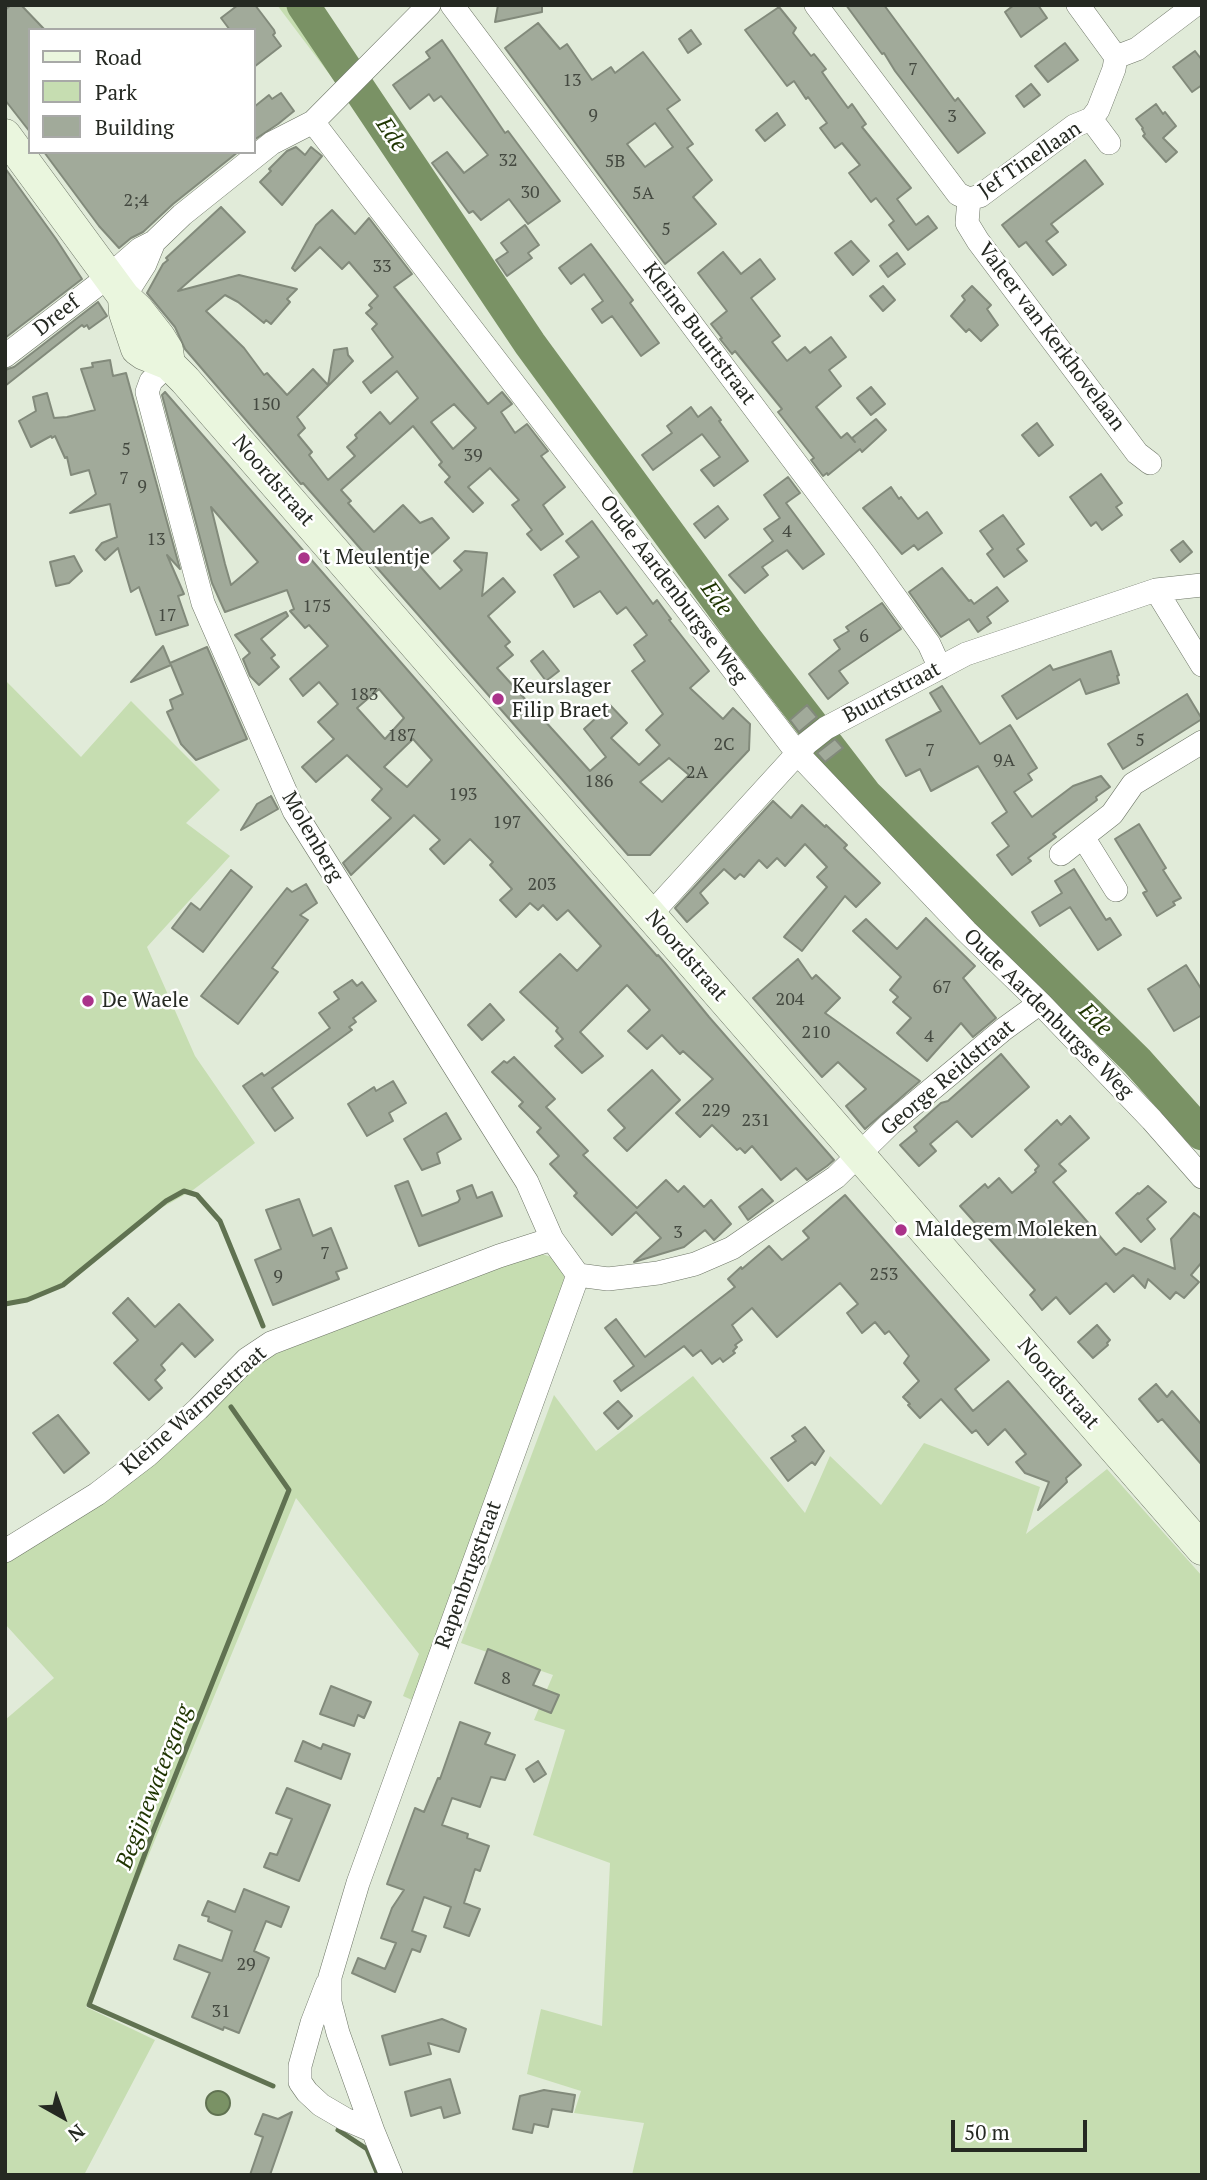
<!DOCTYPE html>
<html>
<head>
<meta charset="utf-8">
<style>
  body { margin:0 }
  #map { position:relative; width:1207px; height:2180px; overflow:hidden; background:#e1ebd9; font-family:"PT Serif",serif }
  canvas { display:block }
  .frame { position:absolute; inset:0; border:7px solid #252922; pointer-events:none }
  .legend { position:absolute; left:28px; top:28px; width:228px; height:126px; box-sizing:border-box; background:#fff; border:2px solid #a8a9a7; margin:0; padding:9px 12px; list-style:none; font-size:21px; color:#252922 }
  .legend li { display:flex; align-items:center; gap:14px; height:35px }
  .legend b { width:35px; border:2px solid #a8a9a7 }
  .north { position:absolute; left:28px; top:2082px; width:70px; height:70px; -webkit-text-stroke:5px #fff; paint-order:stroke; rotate:140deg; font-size:19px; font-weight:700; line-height:28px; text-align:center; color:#252922 }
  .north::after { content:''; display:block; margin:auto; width:24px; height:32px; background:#252922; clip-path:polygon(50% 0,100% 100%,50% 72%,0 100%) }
  .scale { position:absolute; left:951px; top:2120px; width:136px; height:32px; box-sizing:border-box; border:4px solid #252922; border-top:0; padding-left:9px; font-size:21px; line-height:24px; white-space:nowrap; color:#252922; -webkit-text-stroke:5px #fff; paint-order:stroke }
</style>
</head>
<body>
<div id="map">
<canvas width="1207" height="2180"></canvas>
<div class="frame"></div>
<ul class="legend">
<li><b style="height:9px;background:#eaf6de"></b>Road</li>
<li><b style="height:19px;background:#c6ddb1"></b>Park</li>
<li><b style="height:19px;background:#a1aa9a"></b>Building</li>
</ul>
<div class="north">N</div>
<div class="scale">50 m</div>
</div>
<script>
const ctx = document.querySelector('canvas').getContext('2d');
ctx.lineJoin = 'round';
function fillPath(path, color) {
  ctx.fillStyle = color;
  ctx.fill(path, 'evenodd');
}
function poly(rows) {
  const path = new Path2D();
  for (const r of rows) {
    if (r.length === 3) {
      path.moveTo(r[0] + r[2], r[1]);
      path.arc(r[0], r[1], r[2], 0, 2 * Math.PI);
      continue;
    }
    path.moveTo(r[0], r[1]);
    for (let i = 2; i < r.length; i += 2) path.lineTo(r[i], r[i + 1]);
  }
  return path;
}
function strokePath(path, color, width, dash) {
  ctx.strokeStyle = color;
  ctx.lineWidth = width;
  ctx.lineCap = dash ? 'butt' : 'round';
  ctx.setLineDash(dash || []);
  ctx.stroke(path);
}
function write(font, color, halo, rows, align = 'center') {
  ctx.font = font + ' "PT Serif",serif';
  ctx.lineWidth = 5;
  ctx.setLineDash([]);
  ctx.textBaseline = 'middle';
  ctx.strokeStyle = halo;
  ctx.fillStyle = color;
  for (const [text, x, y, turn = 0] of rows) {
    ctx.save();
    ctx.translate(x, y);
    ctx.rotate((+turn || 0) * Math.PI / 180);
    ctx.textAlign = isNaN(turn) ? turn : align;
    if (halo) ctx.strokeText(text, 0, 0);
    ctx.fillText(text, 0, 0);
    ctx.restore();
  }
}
fillPath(poly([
  [277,5,309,5,347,68,333,79],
  [5,680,81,757,131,701,220,790,186,823,230,856,147,947,195,1056,255,1143,193,1190,147,1216,62,1287,5,1307],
  [542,1254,551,1257,559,1266,564,1276,564,1287,510,1442,412,1700,403,1696,419,1654,296,1498,86,2007,155,2040,84,2175,5,2175,5,1720,54,1678,5,1624,5,1560,254,1365,280,1352,531,1256],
  [693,1376,805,1513,830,1456,881,1505,924,1443,1040,1487,1026,1534,1107,1469,1202,1576,1202,2175,632,2175,644,2123,574,2113,581,2091,527,2074,541,2009,602,2026,610,1863,533,1835,565,1730,534,1720,553,1675,461,1643,554,1395,596,1451]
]), '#c6ddb1');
const water = poly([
  [218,2103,12]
]);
fillPath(water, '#7a9265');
strokePath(water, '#607251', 2);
strokePath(poly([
  [5,1304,27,1300,63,1285,166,1201,184,1191,197,1195,220,1221,263,1326],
  [231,1407,289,1490,153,1832,89,2005,273,2086],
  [338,2130,367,2149,378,2175]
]), '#607251', 5);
strokePath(poly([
  [303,5,530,344,746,639,866,795,1137,1061,1202,1134]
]), '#7a9265', 33);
const building = poly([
  [11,5,21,5,45,30,30,30,30,132,5,100,5,10,11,5],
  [238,5,255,5,274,30,275,33,273,35,281,46,254,67,254,30,230,30,221,18,238,5],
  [498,5,542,5,542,12,495,22,498,5],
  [846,5,884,5,955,101,958,98,985,133,958,153,895,71,884,53,882,54,846,5],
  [1014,5,1038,5,1047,18,1021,37,1005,12,1014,5],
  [779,7,796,28,793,33,811,56,814,54,826,69,822,72,829,82,848,108,852,104,866,124,862,127,911,188,897,199,916,225,928,216,937,228,908,250,889,225,894,221,876,198,871,202,849,173,860,165,842,143,835,148,820,128,827,123,808,97,806,99,794,81,787,86,745,30,779,7],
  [538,23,560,49,567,44,592,80,611,67,615,73,643,52,680,100,667,109,693,144,687,148,712,180,693,197,716,224,665,264,505,48,538,23],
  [655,123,673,147,645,167,627,144,655,123],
  [691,30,701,44,688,53,679,39,691,30],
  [442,40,505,133,508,131,560,201,528,224,509,199,481,220,473,211,469,213,432,163,447,152,464,173,488,155,441,96,434,101,429,94,410,109,393,85,430,58,426,52,442,40],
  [1065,43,1078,60,1048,82,1035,66,1065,43],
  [1195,51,1202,60,1202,85,1192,92,1173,67,1195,51],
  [1031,84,1040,95,1024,107,1016,96,1031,84],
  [281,93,294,111,278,124,254,140,254,107,269,95,272,99,281,93],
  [1156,104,1163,114,1165,112,1176,126,1163,138,1177,152,1166,162,1143,136,1145,134,1142,129,1143,128,1136,119,1156,104],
  [777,113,785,125,765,141,756,130,777,113],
  [296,147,305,155,311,147,322,156,282,205,260,182,271,171,269,169,287,151,296,147],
  [44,152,238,152,173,204,143,232,131,238,119,248,99,226,44,152],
  [1085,160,1103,184,1051,224,1058,232,1046,241,1066,265,1053,275,1026,242,1019,247,1002,225,1085,160],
  [5,168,56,239,82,279,5,338,5,168],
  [221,207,245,232,178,291,239,275,297,289,287,299,290,302,271,324,266,320,264,323,238,302,225,295,206,311,244,348,264,375,267,373,287,395,313,369,328,385,334,350,347,348,348,355,353,361,297,417,305,428,298,435,312,452,309,455,328,480,355,456,347,447,357,438,355,435,380,412,390,424,418,398,397,371,371,393,363,382,393,357,372,329,377,324,366,313,372,308,369,305,378,296,349,262,342,269,320,247,295,271,292,268,316,225,332,210,355,234,369,218,412,274,394,287,488,404,502,392,512,404,501,412,515,433,527,424,548,451,541,456,565,487,543,505,563,534,541,550,527,534,532,530,512,505,519,500,490,468,468,487,483,503,473,512,445,482,450,477,439,465,442,462,413,426,341,490,351,501,348,503,374,532,403,505,420,523,432,518,449,538,419,565,440,589,462,570,454,561,465,551,487,553,482,596,503,578,515,592,488,616,510,642,505,646,513,655,497,668,590,771,606,757,584,729,610,705,627,723,611,738,639,765,660,745,646,730,663,714,632,671,645,661,634,645,647,635,626,607,617,614,600,591,574,607,554,575,579,557,566,541,592,521,653,604,657,600,671,619,669,620,709,671,690,688,723,719,733,708,750,724,749,750,650,855,628,855,303,483,301,484,185,349,175,327,147,293,163,264,168,260,166,258,221,207],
  [454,404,476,428,453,449,431,422,454,404],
  [669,758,689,775,662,802,640,782,669,758],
  [525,225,539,245,528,253,532,258,507,276,496,260,508,252,501,243,525,225],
  [851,241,869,261,853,275,835,253,851,241],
  [591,244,633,300,630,303,659,343,641,356,612,316,602,323,592,309,603,301,584,274,571,284,559,268,591,244],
  [723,252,741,274,760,259,775,279,751,298,780,336,772,342,787,361,805,347,810,353,831,337,846,357,829,370,841,386,816,407,841,438,847,433,855,442,852,438,876,419,886,430,862,452,860,449,828,475,827,473,823,476,811,460,814,458,778,412,782,409,735,351,732,354,720,339,722,338,711,324,727,311,698,273,723,252],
  [897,253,905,264,888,277,880,266,897,253],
  [883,286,895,300,883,311,870,296,883,286],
  [972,286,991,305,987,309,998,325,981,341,969,329,966,332,951,316,965,300,962,296,972,286],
  [98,302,107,316,89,329,87,325,84,327,82,325,5,386,5,370,14,367,98,302],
  [110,360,113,376,126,373,180,569,167,555,184,594,178,596,188,625,156,635,139,587,131,592,118,548,105,560,96,550,102,543,117,537,110,504,70,513,96,494,89,470,71,475,67,457,65,458,55,436,52,438,51,436,31,447,19,421,36,411,33,397,47,393,54,418,67,417,95,410,81,369,93,367,92,363,110,360],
  [871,387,885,404,871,415,857,398,871,387],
  [165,392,657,956,658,955,665,963,709,1017,834,1160,827,1166,807,1180,796,1168,781,1180,752,1146,745,1153,740,1148,737,1150,712,1125,700,1137,676,1113,713,1079,683,1051,680,1054,662,1035,647,1049,628,1031,650,1010,627,985,580,1032,603,1056,582,1073,555,1046,563,1039,556,1031,558,1028,520,992,560,954,577,971,601,946,568,910,557,920,543,905,538,910,530,903,516,917,500,900,512,889,490,865,493,862,470,839,444,864,430,849,440,840,414,815,351,875,343,863,391,818,372,800,382,789,347,755,316,782,302,767,334,739,318,722,338,704,319,682,303,696,290,679,328,646,309,625,305,628,290,611,294,609,287,590,225,612,212,583,162,395,165,392],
  [211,507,258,562,231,585,225,564,211,507],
  [379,689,404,718,385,739,357,708,379,689],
  [413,739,432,760,407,787,384,767,413,739],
  [691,407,698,417,711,407,721,420,719,421,748,461,714,486,701,470,720,457,702,434,653,470,642,455,672,433,667,426,691,407],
  [1037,423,1053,445,1039,456,1022,435,1037,423],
  [1101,474,1122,503,1116,507,1122,515,1102,530,1096,522,1091,526,1070,497,1101,474],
  [788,477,800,493,786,503,824,554,803,569,787,550,762,567,768,575,745,593,729,575,773,541,764,529,780,518,764,495,788,477],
  [891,487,899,499,901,497,918,519,927,512,942,533,918,550,914,545,902,554,863,508,891,487],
  [718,506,728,519,705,538,694,524,718,506],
  [1003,515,1024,544,1017,549,1027,561,1004,577,987,554,993,549,980,531,1003,515],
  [1183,541,1192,552,1180,562,1171,550,1183,541],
  [74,556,82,571,69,583,56,586,50,562,74,556],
  [942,568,969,601,971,600,974,604,997,587,1008,601,987,617,991,623,978,632,969,619,941,637,909,592,942,568],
  [882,603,901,629,839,671,848,683,828,699,809,674,840,649,834,640,849,631,846,627,882,603],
  [286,612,288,616,261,639,275,655,271,658,279,667,259,685,250,676,243,659,250,653,235,635,286,612],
  [163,646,170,663,207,647,247,739,196,760,181,744,167,712,173,709,170,700,183,694,171,665,131,682,163,646],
  [543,651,559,671,546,681,531,661,543,651],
  [1111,651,1119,675,1117,676,1119,683,1086,694,1080,679,1017,719,1002,696,1050,665,1053,670,1111,651],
  [942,686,980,744,1010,725,1037,768,1028,774,1032,780,1014,792,1032,817,1073,786,1101,776,1110,787,1096,797,1097,800,1053,834,1056,837,1028,858,1031,861,1012,875,997,855,1009,846,992,823,1007,812,978,766,931,791,920,769,906,776,886,740,941,711,930,693,942,686],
  [1187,694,1202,719,1123,769,1108,744,1187,694],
  [807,705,817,717,799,732,790,720,807,705],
  [835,739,843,748,825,762,817,753,835,739],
  [271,796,278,809,241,830,257,804,271,796],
  [773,801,791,818,802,805,825,827,826,825,847,845,844,848,880,883,856,907,845,896,802,951,784,937,827,887,817,877,827,867,805,844,785,866,777,858,767,868,759,860,744,877,740,874,735,879,724,869,700,893,708,903,687,922,675,908,773,801],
  [1139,824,1166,868,1163,870,1181,898,1173,902,1175,905,1157,916,1143,893,1147,891,1115,839,1139,824],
  [1074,869,1106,920,1110,918,1121,935,1098,950,1070,907,1040,926,1032,912,1062,893,1055,881,1074,869],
  [231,870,252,887,203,952,172,928,191,903,200,910,231,870],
  [306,884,317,903,300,915,308,920,272,968,278,972,238,1024,201,996,287,888,292,892,306,884],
  [926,918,975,966,963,978,996,1018,973,1037,961,1023,927,1061,897,1033,911,1018,893,1002,898,997,890,990,901,977,853,931,866,919,897,949,926,918],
  [798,959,812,979,816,975,840,998,825,1013,920,1081,865,1129,846,1106,866,1089,838,1062,822,1077,753,998,798,959],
  [1186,965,1202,990,1202,1015,1174,1031,1148,989,1186,965],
  [352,980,357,986,362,982,376,1001,353,1018,356,1022,349,1027,352,1030,272,1088,293,1118,275,1131,243,1086,262,1073,264,1076,330,1028,319,1013,339,999,334,992,352,980],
  [490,1004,504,1020,482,1040,468,1025,490,1004],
  [1001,1054,1029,1087,972,1137,957,1121,930,1144,936,1151,919,1166,900,1145,917,1131,914,1127,941,1103,948,1101,1001,1054],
  [514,1057,555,1099,546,1107,588,1151,583,1155,637,1208,666,1180,678,1192,684,1186,704,1207,711,1200,731,1224,714,1240,705,1230,684,1247,634,1262,661,1238,636,1212,612,1235,574,1196,577,1193,550,1164,559,1156,537,1132,541,1128,519,1106,523,1102,492,1072,504,1061,507,1063,514,1057],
  [652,1070,680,1100,627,1151,614,1138,625,1128,608,1110,652,1070],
  [393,1081,406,1103,389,1113,393,1121,367,1136,348,1104,374,1087,376,1091,393,1081],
  [446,1113,461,1139,437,1153,440,1163,422,1170,404,1139,446,1113],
  [1070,1116,1089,1138,1059,1164,1066,1171,1053,1182,1116,1255,1124,1248,1175,1269,1171,1239,1194,1213,1202,1219,1202,1262,1191,1275,1199,1282,1184,1298,1176,1292,1170,1299,1148,1279,1145,1288,1133,1275,1114,1292,1106,1283,1070,1314,1056,1297,1042,1310,1030,1295,1035,1290,960,1206,985,1184,988,1188,999,1178,1012,1193,1036,1172,1035,1170,1039,1166,1025,1150,1057,1120,1061,1125,1070,1116],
  [408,1181,422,1216,458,1202,460,1199,457,1191,472,1185,477,1198,492,1192,502,1216,419,1246,395,1186,408,1181],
  [1148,1186,1166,1202,1147,1219,1155,1229,1141,1242,1116,1213,1138,1193,1139,1194,1148,1186],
  [762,1189,773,1201,748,1220,739,1207,762,1189],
  [845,1195,989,1360,955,1389,973,1411,1008,1381,1081,1465,1066,1478,1067,1482,1038,1510,1049,1482,1025,1473,1016,1462,1026,1454,1005,1429,988,1445,976,1430,972,1433,941,1399,920,1418,908,1405,910,1404,903,1397,919,1381,904,1363,909,1356,889,1331,885,1334,875,1322,862,1333,847,1313,858,1304,840,1283,777,1337,752,1308,732,1325,742,1340,735,1345,737,1347,733,1351,735,1353,723,1362,720,1358,712,1364,701,1350,693,1356,684,1346,621,1391,614,1381,634,1366,605,1328,616,1319,645,1357,735,1287,728,1279,741,1267,742,1269,769,1246,782,1260,809,1238,803,1231,845,1195],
  [299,1199,313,1236,331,1228,347,1268,336,1272,339,1279,273,1305,255,1260,281,1249,266,1210,299,1199],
  [128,1298,155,1327,179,1304,213,1340,195,1357,182,1343,161,1365,165,1370,155,1380,162,1388,149,1400,114,1363,138,1340,113,1313,128,1298],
  [1097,1325,1110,1340,1107,1343,1108,1345,1093,1358,1078,1342,1097,1325],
  [1156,1384,1167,1397,1172,1391,1202,1425,1202,1465,1162,1419,1158,1422,1139,1399,1156,1384],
  [618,1401,632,1416,618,1429,604,1413,618,1401],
  [58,1415,89,1453,64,1473,33,1433,58,1415],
  [805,1427,824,1451,815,1465,812,1462,788,1481,771,1458,796,1441,792,1436,805,1427],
  [488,1649,540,1670,533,1685,559,1695,551,1713,475,1683,488,1649],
  [331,1686,371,1702,364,1718,358,1715,354,1726,320,1714,331,1686],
  [460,1722,490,1733,485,1744,515,1755,505,1780,491,1777,480,1807,452,1798,442,1825,468,1834,467,1838,489,1846,480,1871,475,1869,464,1903,480,1909,469,1936,444,1927,451,1907,424,1897,412,1931,426,1936,420,1952,412,1949,395,1992,352,1973,358,1958,385,1969,396,1943,381,1938,392,1908,404,1890,387,1884,415,1808,424,1812,438,1778,440,1779,460,1722],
  [303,1741,321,1749,323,1744,350,1754,341,1779,295,1761,303,1741],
  [538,1761,546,1774,534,1782,526,1769,538,1761],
  [287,1788,330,1805,299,1881,264,1867,270,1853,277,1855,292,1819,276,1813,287,1788],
  [244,1889,289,1907,281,1927,266,1921,254,1951,269,1958,239,2033,224,2027,223,2030,192,2017,210,1973,174,1959,179,1945,222,1961,232,1931,208,1921,209,1917,202,1915,208,1901,235,1912,244,1889],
  [442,2019,466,2029,459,2052,428,2043,431,2054,390,2065,382,2036,442,2019],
  [450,2079,460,2113,444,2118,441,2107,411,2116,405,2092,450,2079],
  [544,2090,575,2095,572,2112,552,2109,548,2127,534,2124,532,2133,513,2129,520,2096,544,2090],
  [292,2112,270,2175,250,2175,263,2137,255,2134,263,2114,278,2119,292,2112]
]);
fillPath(building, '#a1aa9a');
strokePath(building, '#828a7b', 2);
const street = poly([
  [452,5,864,554,929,644,940,668],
  [816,5,958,194,969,199,967,223,978,241,1137,453,1150,463],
  [1078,5,1116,57],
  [1091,119,1109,143],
  [313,122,798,754,966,931,1040,1003,1152,1120,1202,1177],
  [969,199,980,196,1074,126,1091,119,1098,110,1114,69,1116,57,1137,49,1195,5],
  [124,297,145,264,154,242],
  [5,356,109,276,140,249,154,242,182,215,272,143,313,122,429,5],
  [169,364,151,381,147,392,203,603,294,811,527,1182,552,1239,578,1275],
  [1156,590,1202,665],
  [1083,837,1116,890],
  [1061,854,1112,814,1133,784,1202,742],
  [651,914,807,743,826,728,966,654,1156,590,1202,585],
  [5,1551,97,1494,148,1455,198,1409,247,1359,271,1343,499,1256,552,1239],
  [327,1984,312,2023,300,2066,300,2082,307,2092,321,2105,345,2119,373,2131],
  [391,2175,373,2131,338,2033,330,2002,330,1977,358,1883,578,1275,608,1279,658,1273,695,1264,732,1248,836,1177,890,1124,1004,1029,1040,1003]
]);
const secondary = poly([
  [5,135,124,297,137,309,159,337,167,350,169,364],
  [124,297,125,313,137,349,144,354,169,364,185,380,1202,1549]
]);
strokePath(street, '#6d7566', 24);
strokePath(secondary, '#6d7566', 33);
strokePath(street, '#fff', 23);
strokePath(secondary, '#eaf6de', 32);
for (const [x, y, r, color] of [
  [304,558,7,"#aa338a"],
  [498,699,7,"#aa338a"],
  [88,1001,7,"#aa338a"],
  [901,1230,7,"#aa338a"]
]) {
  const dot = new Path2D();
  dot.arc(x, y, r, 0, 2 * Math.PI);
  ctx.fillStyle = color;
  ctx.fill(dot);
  strokePath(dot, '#fff', 2.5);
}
write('18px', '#444940', null, [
  ["7",913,70],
  ["13",572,81],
  ["9",593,116],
  ["3",952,117],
  ["32",508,161],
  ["5B",615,162],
  ["30",530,193],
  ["5A",643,194],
  ["2;4",136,201],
  ["5",666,230],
  ["33",382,267],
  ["150",266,405],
  ["5",126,450],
  ["39",473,456],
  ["7",124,479],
  ["9",142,487],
  ["4",787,532],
  ["13",156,540],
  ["175",317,607],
  ["17",167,616],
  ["6",864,637],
  ["183",364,695],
  ["187",402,736],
  ["5",1140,741],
  ["2C",724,745],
  ["7",930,751],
  ["9A",1004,761],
  ["2A",697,773],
  ["186",599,782],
  ["193",463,795],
  ["197",507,823],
  ["203",542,885],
  ["67",942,988],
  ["204",790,1000],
  ["210",816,1033],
  ["4",929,1037],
  ["229",716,1111],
  ["231",756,1121],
  ["3",678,1233],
  ["7",325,1254],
  ["253",884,1275],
  ["9",278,1277],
  ["8",506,1679],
  ["29",246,1965],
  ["31",221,2012]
]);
write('21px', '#252922', '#fff', [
  ["Jef Tinellaan",1030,160,-34],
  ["Dreef",57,316,-38],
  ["Kleine Buurtstraat",699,334,53],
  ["Valeer van Kerkhovelaan",1051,337,53],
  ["Noordstraat",273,481,49],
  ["Oude Aardenburgse Weg",673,590,53],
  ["Buurtstraat",892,693,-28],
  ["Molenberg",312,837,60],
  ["Noordstraat",686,956,49],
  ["Oude Aardenburgse Weg",1048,1014,45],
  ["George Reidstraat",948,1078,-40],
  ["Noordstraat",1058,1384,49],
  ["Kleine Warmestraat",194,1411,-41],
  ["Rapenbrugstraat",469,1575,-70]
]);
write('21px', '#252922', '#fff', [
  ["'t Meulentje",318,558],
  ["Keurslager",512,687],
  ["Filip Braet",512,711],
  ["De Waele",102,1001],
  ["Maldegem Moleken",915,1230]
], 'left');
write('italic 23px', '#1e3400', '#fff', [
  ["Ede",391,135,56],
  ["Ede",716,599,54],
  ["Ede",1095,1020,45],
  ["Begijnewatergang",155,1787,-69]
]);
</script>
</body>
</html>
